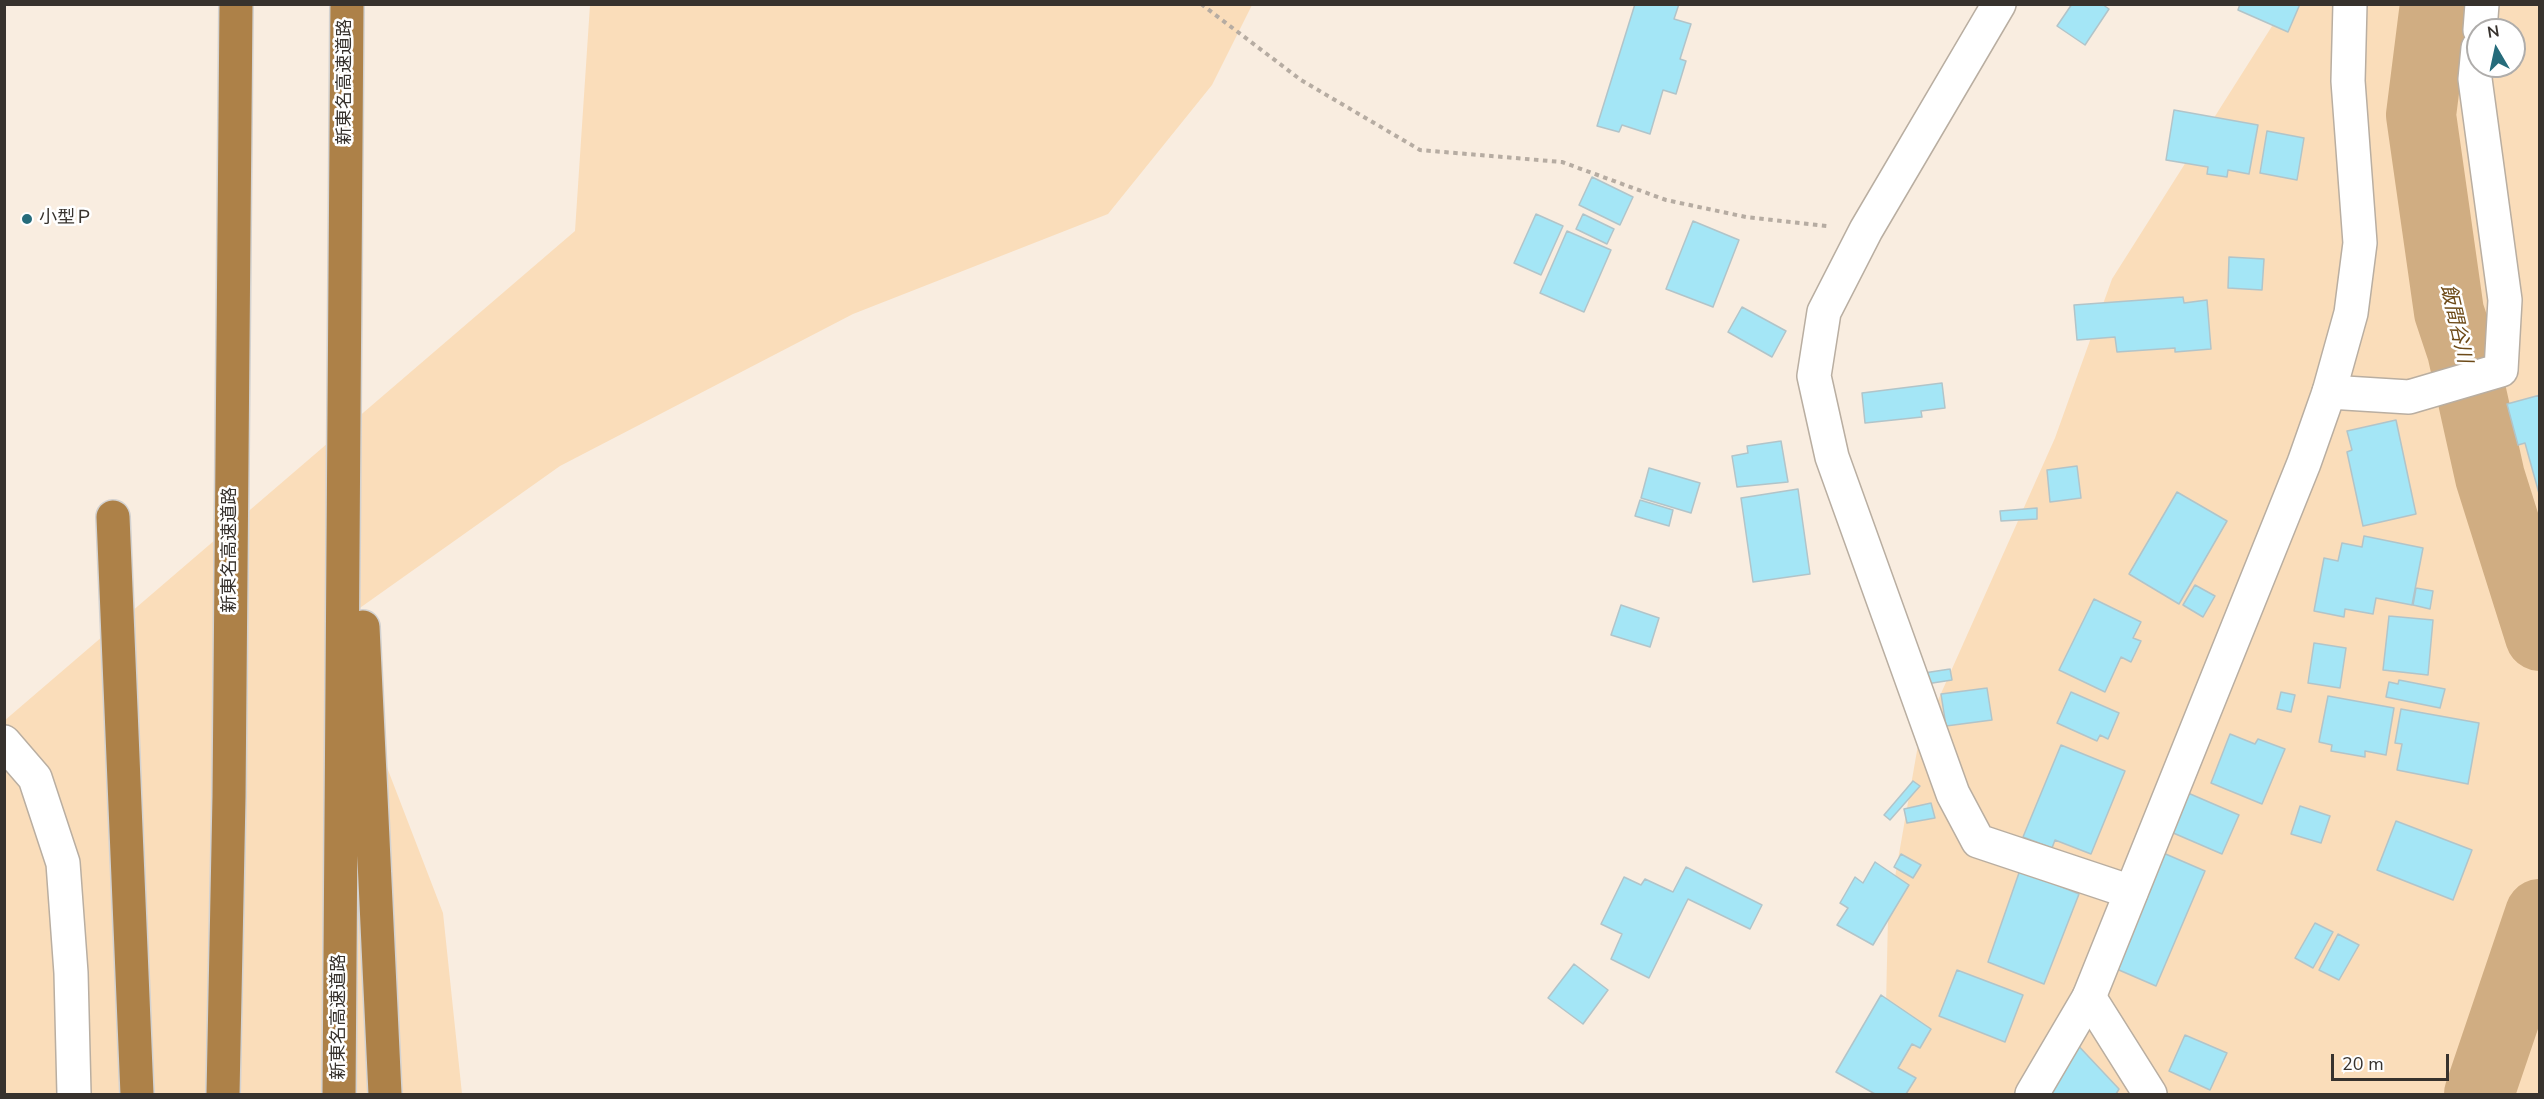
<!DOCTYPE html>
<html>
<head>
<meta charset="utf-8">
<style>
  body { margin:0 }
  #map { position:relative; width:2544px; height:1099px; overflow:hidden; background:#f9ede0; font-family:"Nunito Sans",sans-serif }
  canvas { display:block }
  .frame { position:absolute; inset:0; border:6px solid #37322d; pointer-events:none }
  .north { position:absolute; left:2466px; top:18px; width:60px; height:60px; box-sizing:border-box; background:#fff; border:2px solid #afadab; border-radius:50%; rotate:351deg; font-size:16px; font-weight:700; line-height:24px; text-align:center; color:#37322d }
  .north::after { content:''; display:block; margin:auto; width:21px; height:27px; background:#266c7b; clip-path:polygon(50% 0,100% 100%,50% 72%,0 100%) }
  .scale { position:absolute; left:2331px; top:1054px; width:118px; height:27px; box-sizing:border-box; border:3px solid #37322d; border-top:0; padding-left:8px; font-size:18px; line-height:21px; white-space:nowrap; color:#37322d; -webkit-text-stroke:4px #fff; paint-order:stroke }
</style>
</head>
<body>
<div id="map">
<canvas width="2544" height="1099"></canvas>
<div class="frame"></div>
<div class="north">N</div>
<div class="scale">20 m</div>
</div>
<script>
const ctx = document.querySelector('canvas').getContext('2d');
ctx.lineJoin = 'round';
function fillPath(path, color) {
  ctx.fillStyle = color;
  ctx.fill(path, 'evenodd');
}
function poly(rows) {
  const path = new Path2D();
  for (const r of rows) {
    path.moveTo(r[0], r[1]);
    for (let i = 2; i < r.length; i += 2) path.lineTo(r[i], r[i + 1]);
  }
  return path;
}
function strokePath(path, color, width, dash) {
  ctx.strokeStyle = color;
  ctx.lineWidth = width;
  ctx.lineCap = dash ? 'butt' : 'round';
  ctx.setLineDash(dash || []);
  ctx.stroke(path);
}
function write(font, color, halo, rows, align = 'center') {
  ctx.font = font + ' "Nunito Sans","Noto Sans JP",sans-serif';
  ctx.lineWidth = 5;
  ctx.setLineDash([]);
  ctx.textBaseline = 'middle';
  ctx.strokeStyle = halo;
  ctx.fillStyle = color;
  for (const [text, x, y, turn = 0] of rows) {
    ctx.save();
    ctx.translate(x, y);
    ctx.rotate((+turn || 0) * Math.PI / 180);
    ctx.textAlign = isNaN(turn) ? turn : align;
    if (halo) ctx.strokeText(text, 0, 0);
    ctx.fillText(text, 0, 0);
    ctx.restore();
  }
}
fillPath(poly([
  [590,5,1252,5,1212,85,1108,214,853,314,560,466,333,627,443,913,462,1094,5,1094,4,721,575,231],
  [2292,5,2539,5,2539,1094,1884,1094,1888,917,1918,745,2055,438,2112,279,2274,23],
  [2478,30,2514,30,2514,66,2478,66]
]), '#faddba');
strokePath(poly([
  [2435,4,2421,115,2449,312,2462,351,2490,477,2540,636],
  [2479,1094,2540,914]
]), '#d0ad82', 70);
const building = poly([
  [1635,4,1679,4,1674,19,1691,24,1680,59,1686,61,1676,94,1663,90,1650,134,1622,125,1619,132,1597,126,1635,4],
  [2072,4,2102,4,2109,9,2085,45,2057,26,2072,4],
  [2240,4,2300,4,2288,32,2238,10,2240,4],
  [2174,110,2258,125,2249,174,2228,170,2227,177,2207,174,2208,167,2166,160,2174,110],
  [2267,131,2304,138,2297,180,2260,173,2267,131],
  [1592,177,1633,197,1620,225,1579,205,1592,177],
  [1536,214,1563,226,1541,275,1514,263,1536,214],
  [1583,214,1614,229,1607,244,1576,229,1583,214],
  [1693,221,1739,240,1713,307,1666,289,1693,221],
  [1567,231,1611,250,1584,312,1540,293,1567,231],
  [2229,257,2264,259,2262,290,2228,288,2229,257],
  [2183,297,2184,303,2207,300,2211,349,2175,352,2175,348,2117,352,2115,337,2077,340,2074,305,2183,297],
  [1742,307,1786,331,1772,357,1728,332,1742,307],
  [1942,383,1945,408,1921,411,1922,417,1865,423,1862,393,1942,383],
  [2540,395,2540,497,2525,443,2518,445,2507,404,2540,395],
  [2396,420,2416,514,2363,526,2347,452,2352,450,2347,431,2396,420],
  [1781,441,1788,482,1737,487,1732,456,1748,453,1747,446,1781,441],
  [2077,466,2081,498,2050,502,2047,470,2077,466],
  [1649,468,1700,483,1691,513,1641,498,1649,468],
  [1798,489,1810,574,1753,582,1741,498,1798,489],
  [2177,492,2227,521,2179,604,2129,574,2177,492],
  [1640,500,1673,510,1669,526,1635,516,1640,500],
  [2037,508,2037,519,2001,521,2000,511,2037,508],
  [2364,536,2423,548,2412,605,2376,598,2373,614,2345,609,2344,617,2314,611,2324,558,2338,561,2342,543,2362,547,2364,536],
  [2195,585,2215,596,2203,617,2183,605,2195,585],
  [2416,588,2433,591,2430,609,2413,605,2416,588],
  [2094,599,2141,622,2133,638,2141,641,2131,662,2121,657,2105,692,2059,670,2094,599],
  [1621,605,1659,618,1650,647,1611,635,1621,605],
  [2389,616,2433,620,2428,675,2383,670,2389,616],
  [2314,643,2346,648,2340,688,2308,683,2314,643],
  [1950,669,1952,680,1926,684,1924,673,1950,669],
  [2399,680,2445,689,2440,708,2386,697,2389,682,2398,684,2399,680],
  [1987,688,1992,720,1946,726,1941,694,1987,688],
  [2071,692,2119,713,2108,739,2100,735,2097,741,2057,723,2071,692],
  [2281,692,2295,695,2291,712,2277,709,2281,692],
  [2328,696,2394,708,2386,755,2365,751,2365,757,2331,751,2332,745,2319,742,2328,696],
  [2401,709,2479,723,2468,784,2397,770,2402,744,2395,743,2401,709],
  [2230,734,2255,744,2258,739,2285,749,2262,804,2211,783,2230,734],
  [2061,745,2125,771,2091,854,2055,840,2052,848,2023,837,2061,745],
  [1913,781,1920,786,1890,820,1884,815,1913,781],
  [2188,793,2239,815,2222,854,2171,832,2188,793],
  [1931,803,1935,818,1907,823,1904,809,1931,803],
  [2300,806,2330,816,2321,843,2291,834,2300,806],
  [2396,821,2472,850,2453,900,2377,870,2396,821],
  [2161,852,2205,871,2156,986,2112,967,2161,852],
  [1901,854,1921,865,1913,878,1894,867,1901,854],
  [1875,862,1909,885,1873,945,1837,925,1848,908,1840,903,1855,877,1863,883,1875,862],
  [1686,867,1762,905,1750,929,1688,899,1649,978,1611,959,1622,934,1601,924,1624,877,1641,885,1645,879,1673,892,1686,867],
  [2020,870,2079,894,2044,984,1988,962,2020,870],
  [2315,923,2333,932,2313,968,2295,958,2315,923],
  [2338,934,2359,945,2339,980,2319,970,2338,934],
  [1574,964,1608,990,1583,1024,1548,998,1574,964],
  [1957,970,2023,995,2005,1042,1939,1016,1957,970],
  [1881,995,1931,1029,1920,1048,1912,1044,1898,1068,1916,1078,1906,1094,1875,1094,1836,1072,1881,995],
  [2185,1035,2227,1053,2210,1090,2169,1071,2185,1035],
  [2072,1039,2119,1089,2116,1094,2042,1094,2072,1039]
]);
fillPath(building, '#a4e6f6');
strokePath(building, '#b1c4c9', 1.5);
const minor = poly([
  [1999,4,1866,230,1824,312,1814,376,1832,457,1953,794,1978,841,2131,892],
  [2480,30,2482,4],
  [2329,392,2409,397,2501,370,2505,300,2475,79,2478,48],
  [2089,997,2150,1094]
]);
const tertiary = poly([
  [4,742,35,778,63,863,71,973,74,1094],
  [2032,1094,2089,997,2304,463,2329,392,2351,313,2360,243,2348,81,2350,4]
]);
const motorway = poly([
  [113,517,137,1094],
  [363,627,385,1094],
  [223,1094,229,797,236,4],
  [339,1094,347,4]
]);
strokePath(minor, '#b9aea1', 36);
strokePath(tertiary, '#b9aea1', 36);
strokePath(motorway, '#d3d2d1', 36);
strokePath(poly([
  [1201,4,1301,80,1420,150,1562,162,1666,200,1746,217,1827,226]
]), '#b6aca2', 4, [4.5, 4.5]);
strokePath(minor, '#fff', 33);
strokePath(tertiary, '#fff', 33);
strokePath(motorway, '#ad8148', 33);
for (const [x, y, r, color] of [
  [27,219,6,"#266c7b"]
]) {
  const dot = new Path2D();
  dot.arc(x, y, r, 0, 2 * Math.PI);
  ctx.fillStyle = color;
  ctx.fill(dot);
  strokePath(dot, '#fff', 2);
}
write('18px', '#37322d', '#fff', [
  ["新東名高速道路",346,82,-90],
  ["新東名高速道路",231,550,-90],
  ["新東名高速道路",340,1017,-90]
]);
write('18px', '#37322d', '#fff', [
  ["小型Ｐ",39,219]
], 'left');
write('italic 20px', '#6d4a18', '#fff', [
  ["飯間谷川",2455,324,77]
]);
</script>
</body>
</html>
